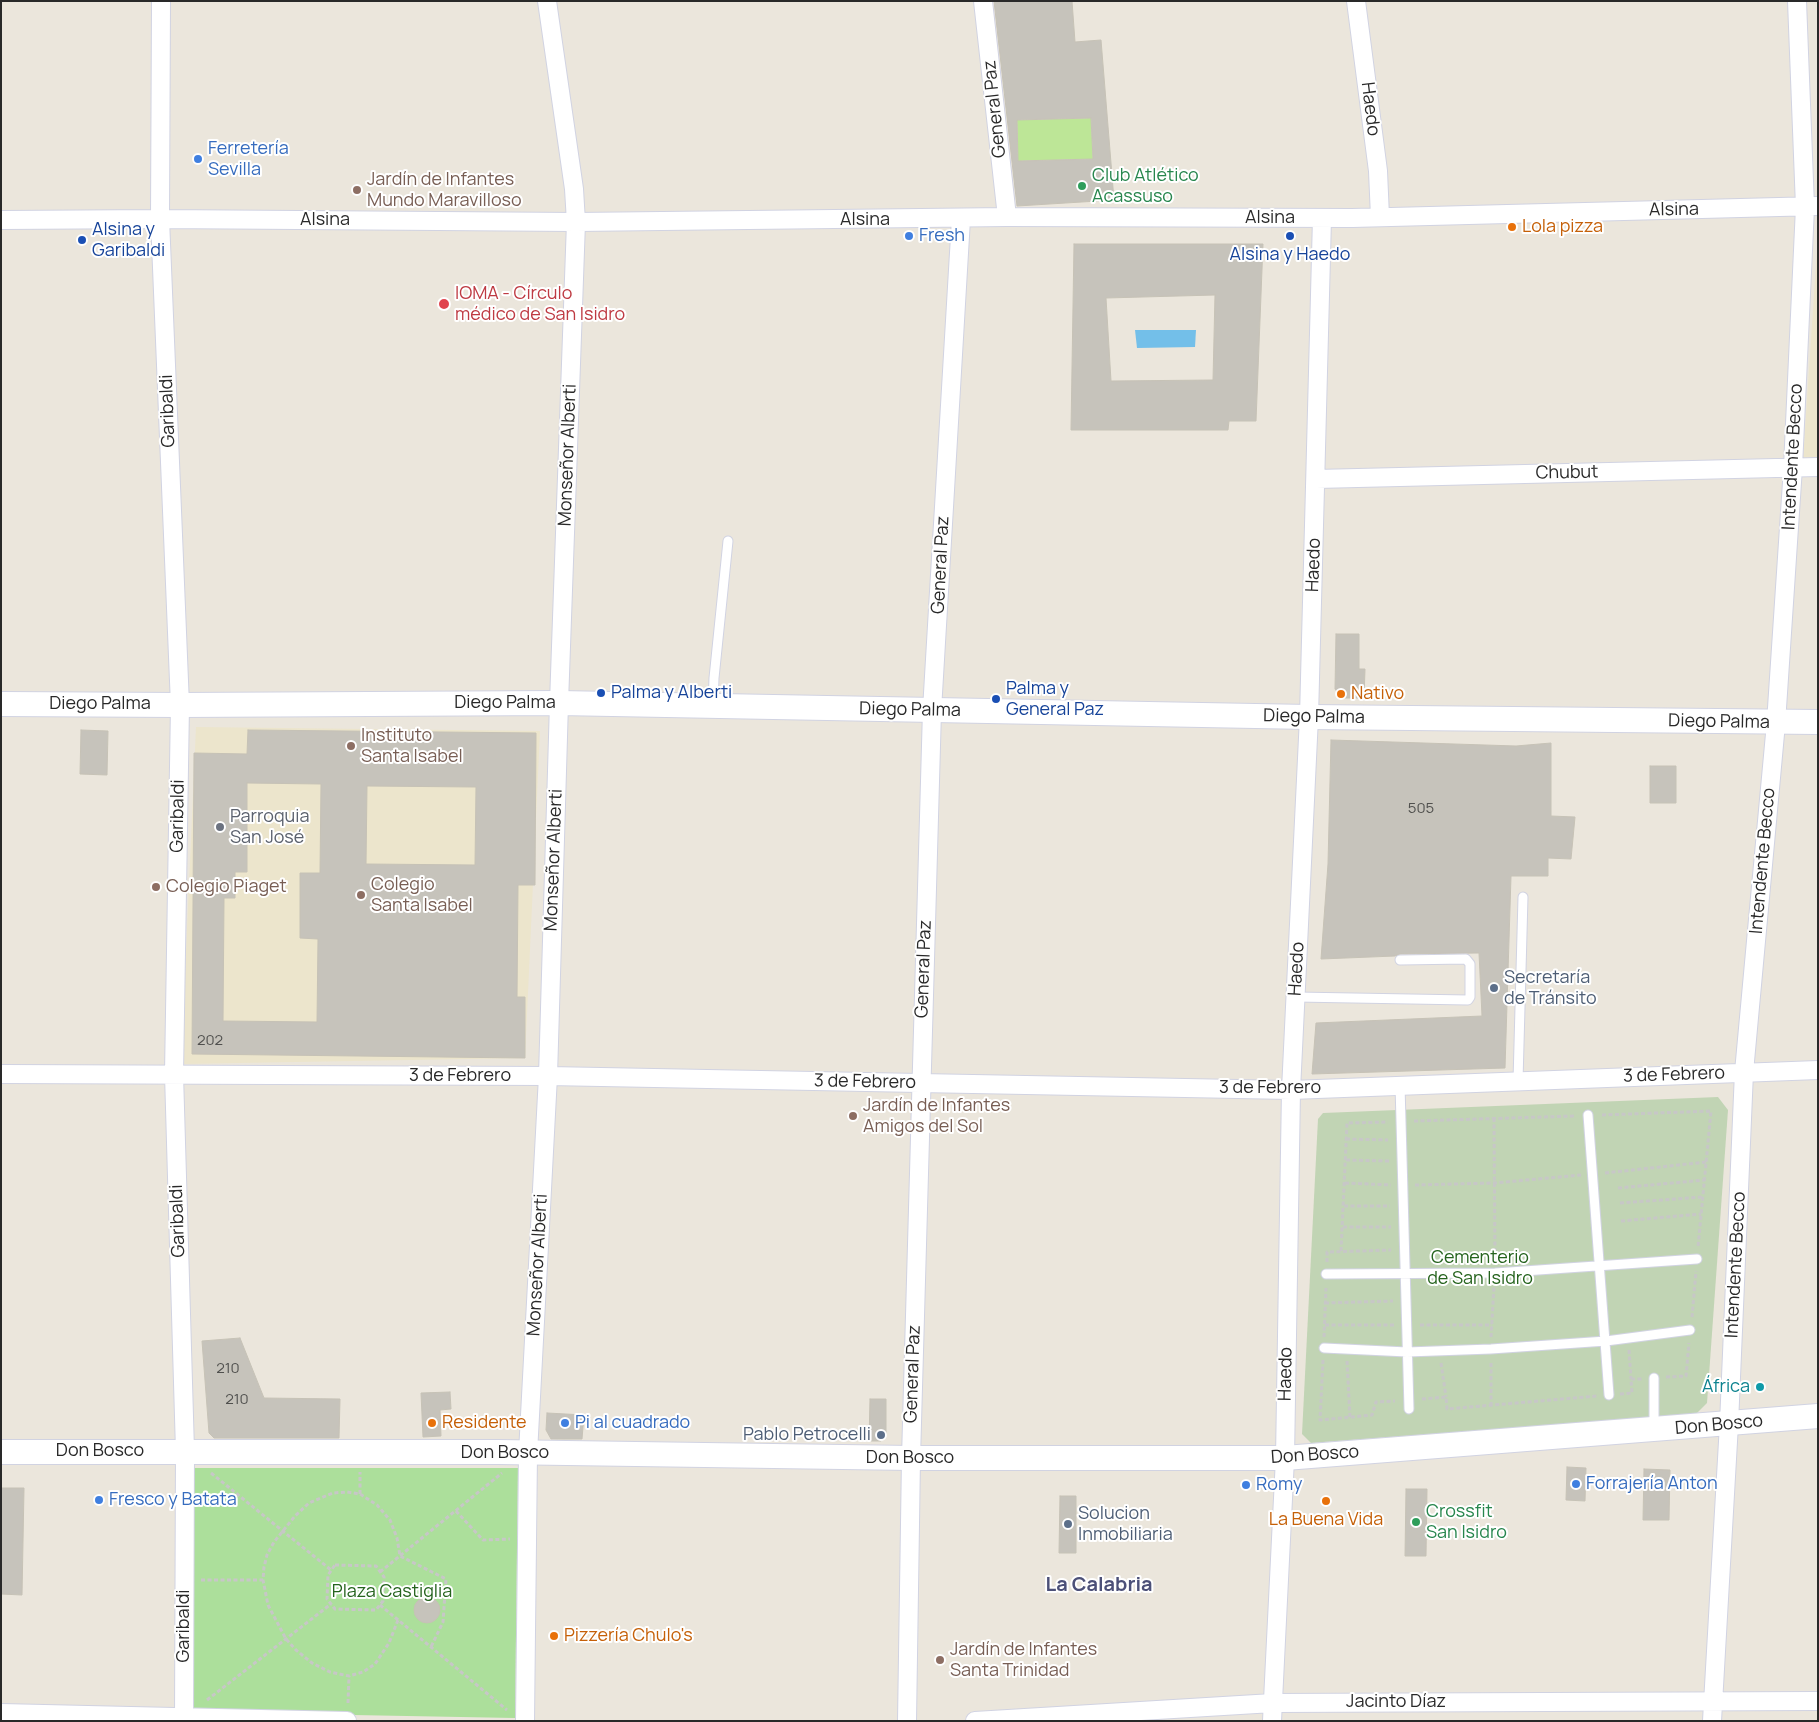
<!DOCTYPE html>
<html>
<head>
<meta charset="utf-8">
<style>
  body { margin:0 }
  #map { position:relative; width:1819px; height:1722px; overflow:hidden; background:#ebe6dc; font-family:Manrope,sans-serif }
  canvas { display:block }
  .frame { position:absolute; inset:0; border:2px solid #292929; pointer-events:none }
</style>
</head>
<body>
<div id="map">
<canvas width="1819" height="1722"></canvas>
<div class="frame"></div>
</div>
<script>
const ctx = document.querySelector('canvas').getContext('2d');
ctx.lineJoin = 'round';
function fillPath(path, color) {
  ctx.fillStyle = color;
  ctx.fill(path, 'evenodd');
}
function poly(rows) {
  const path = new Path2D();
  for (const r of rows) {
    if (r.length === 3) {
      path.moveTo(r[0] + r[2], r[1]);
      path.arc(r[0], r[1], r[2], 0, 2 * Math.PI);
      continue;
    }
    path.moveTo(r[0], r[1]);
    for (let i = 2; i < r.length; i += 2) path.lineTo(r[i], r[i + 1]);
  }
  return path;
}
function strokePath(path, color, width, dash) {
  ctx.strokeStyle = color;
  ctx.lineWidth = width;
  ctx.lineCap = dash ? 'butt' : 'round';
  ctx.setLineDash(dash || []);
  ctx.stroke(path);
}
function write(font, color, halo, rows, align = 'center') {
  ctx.font = font + ' Manrope,sans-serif';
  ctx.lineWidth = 4;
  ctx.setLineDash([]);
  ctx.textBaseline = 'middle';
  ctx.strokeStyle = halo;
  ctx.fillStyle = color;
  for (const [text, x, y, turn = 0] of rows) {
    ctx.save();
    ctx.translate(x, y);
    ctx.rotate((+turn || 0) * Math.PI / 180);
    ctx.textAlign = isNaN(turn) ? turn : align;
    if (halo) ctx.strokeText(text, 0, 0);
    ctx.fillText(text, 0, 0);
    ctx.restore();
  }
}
fillPath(poly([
  [1818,234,1818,460,1803,460],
  [196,727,540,731,525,1058,181,1064]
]), '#ece5cc');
fillPath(poly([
  [193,1468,518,1468,515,1718,191,1712]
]), '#acdf9b');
fillPath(poly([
  [1718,1097,1728,1110,1707,1403,1696,1414,1311,1443,1302,1434,1318,1119,1323,1113]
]), '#c1d4b4');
fillPath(poly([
  [1091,118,1093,159,1018,161,1017,120]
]), '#bde697');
fillPath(poly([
  [1135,330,1196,330,1195,347,1137,348]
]), '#73bfe9');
const building = poly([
  [994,1,1072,1,1075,42,1101,40,1114,200,1017,206,994,1],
  [1091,118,1093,159,1018,161,1017,120,1091,118],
  [1074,244,1263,244,1256,421,1229,421,1228,430,1071,430,1074,244],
  [1215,295,1213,380,1111,381,1106,298,1215,295],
  [1336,634,1359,634,1359,669,1365,669,1364,698,1342,698,1335,689,1336,634],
  [81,730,108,731,107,775,80,774,81,730],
  [248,730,536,733,535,885,518,885,517,997,525,997,525,1058,192,1054,194,753,247,754,248,730],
  [247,783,321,784,320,873,300,873,300,938,318,939,317,1022,223,1021,224,898,235,898,235,872,247,872,247,783],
  [367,786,476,787,475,865,366,864,367,786],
  [1331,740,1516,746,1551,743,1551,816,1575,817,1571,859,1548,858,1548,876,1511,876,1505,1068,1312,1074,1316,1023,1482,1016,1479,953,1400,954,1395,956,1321,959,1328,864,1331,740],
  [1650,766,1676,766,1676,803,1650,803,1650,766],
  [240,1338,264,1398,340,1399,339,1438,214,1438,209,1433,202,1341,240,1338],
  [450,1392,451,1409,440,1410,441,1436,423,1437,421,1393,450,1392],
  [870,1399,886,1399,886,1436,881,1441,869,1441,870,1399],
  [547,1413,584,1415,582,1439,551,1439,546,1430,547,1413],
  [1567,1467,1586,1468,1585,1501,1566,1500,1567,1467],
  [1644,1469,1670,1470,1669,1520,1643,1520,1644,1469],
  [1,1488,24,1488,22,1595,1,1594,1,1488],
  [1406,1489,1427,1489,1426,1556,1405,1556,1406,1489],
  [1060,1496,1076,1496,1076,1553,1059,1553,1060,1496],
  [427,1610,13]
]);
fillPath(building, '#c6c3bb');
strokePath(building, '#c6c2b6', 1);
const lane = poly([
  [713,705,714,678,728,541],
  [1296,997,1468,1000,1470,997,1470,964,1466,959,1400,960],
  [1518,1081,1523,897],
  [1400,1085,1409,1409],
  [1588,1115,1609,1395],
  [1326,1274,1495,1273,1697,1259],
  [1324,1348,1407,1352,1491,1349,1606,1341,1690,1330],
  [1654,1378,1654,1428]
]);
const street = poly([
  [161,1,160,219,180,705,174,1074,185,1451,184,1721],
  [983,1,1007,217],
  [1356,1,1378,171,1380,217],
  [1,220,160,219,576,222,1007,217,1352,218,1818,206],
  [1316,479,1818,467],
  [1,1074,548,1076,1291,1090,1818,1070],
  [1,1713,347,1721],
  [525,1721,528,1453,548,1076,559,703,576,222,574,189,547,1],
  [907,1721,911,1458,932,710,961,219],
  [975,1721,1273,1703,1818,1701],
  [1272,1721,1285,1458,1291,1090,1309,717,1322,218],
  [1712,1721,1729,1424,1744,1072,1776,723,1793,467,1805,207,1797,1]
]);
const secondary = poly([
  [1,704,180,705,559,703,1309,717,1818,722],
  [1,1452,498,1452,911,1458,1285,1458,1818,1416]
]);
strokePath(lane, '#d1d3e2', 11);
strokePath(street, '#d1d3e2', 20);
strokePath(secondary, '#d1d3e2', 26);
strokePath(poly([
  [1602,1115,1711,1111,1698,1247],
  [1494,1118,1495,1260],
  [1414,1121,1575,1116],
  [1346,1139,1388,1140],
  [1346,1160,1389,1161],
  [1605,1173,1706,1162],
  [1345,1183,1391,1185],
  [1415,1185,1494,1183,1581,1175],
  [1618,1188,1705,1180],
  [1620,1203,1703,1197],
  [1344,1206,1390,1206],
  [1621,1221,1701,1214],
  [1343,1227,1391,1227],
  [1341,1251,1347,1123,1388,1122],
  [1327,1262,1327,1252,1391,1250],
  [1325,1303,1393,1301],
  [1692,1317,1696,1271],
  [1325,1325,1394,1325],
  [1420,1325,1492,1325],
  [1324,1337,1326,1288],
  [1491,1337,1494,1286],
  [1629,1350,1631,1379],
  [1323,1360,1320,1420,1372,1415,1376,1402,1395,1401],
  [1347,1361,1350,1418],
  [1441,1363,1446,1397],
  [1666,1377,1686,1376,1689,1343],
  [1620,1394,1632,1393,1631,1379,1642,1379],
  [1422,1399,1446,1397,1447,1409,1597,1396],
  [1491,1406,1491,1361],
  [211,1473,331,1570],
  [360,1494,360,1472],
  [456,1511,483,1540,510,1539],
  [335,1565,376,1566,384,1577,383,1601,376,1610,335,1609,327,1599,328,1575,335,1565],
  [380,1572,502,1473],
  [201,1580,263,1580],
  [380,1605,507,1710],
  [398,1620,389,1643,375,1664,363,1672,349,1676,330,1672,312,1663,296,1650,286,1639,268,1605,263,1580,264,1567,267,1555,274,1542,295,1516,309,1503,333,1493,347,1492,360,1494,377,1505,390,1520,397,1538,400,1556,446,1579,443,1622,431,1647],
  [207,1700,331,1604],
  [348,1703,349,1676]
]), '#c7c7c7', 3, [4, 2.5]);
strokePath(lane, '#fff', 9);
strokePath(street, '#fff', 18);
strokePath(secondary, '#fff', 24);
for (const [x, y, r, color] of [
  [198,159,5,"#3f7fe0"],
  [1082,186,5,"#2e9e5b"],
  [357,190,5,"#8d6e63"],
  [1512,227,5,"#e8710a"],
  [909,236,5,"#3f7fe0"],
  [1290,236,5,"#1a4fb4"],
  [82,240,5,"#1a4fb4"],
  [444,304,6,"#e0444e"],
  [601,693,5,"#1a4fb4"],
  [1341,694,5,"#e8710a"],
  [996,699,5,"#1a4fb4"],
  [351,746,5,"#8d6e63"],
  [220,827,5,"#6b7280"],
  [156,887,5,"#8d6e63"],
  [361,895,5,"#8d6e63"],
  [1494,988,5,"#5c6f8a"],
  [853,1116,5,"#8d6e63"],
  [1760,1387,5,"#0f9aa8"],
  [432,1423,5,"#e8710a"],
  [565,1423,5,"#3f7fe0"],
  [881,1435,5,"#5c6f8a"],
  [1576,1484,5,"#3f7fe0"],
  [1246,1485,5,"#3f7fe0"],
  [99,1500,5,"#3f7fe0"],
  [1326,1501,5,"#e8710a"],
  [1416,1522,5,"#2e9e5b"],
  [1068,1524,5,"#5c6f8a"],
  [554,1636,5,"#e8710a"],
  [940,1660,5,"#8d6e63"]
]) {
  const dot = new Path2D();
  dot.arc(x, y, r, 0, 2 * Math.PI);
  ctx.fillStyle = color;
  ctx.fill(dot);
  strokePath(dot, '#fff', 2);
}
write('15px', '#50504e', null, [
  ["505",1421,809],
  ["202",210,1041],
  ["210",228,1369],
  ["210",237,1400]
]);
write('18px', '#292929', '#fff', [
  ["General Paz",995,109,-96],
  ["Haedo",1370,109,83],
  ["Alsina",1674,210,-1],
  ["Alsina",1270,218],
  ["Alsina",325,220],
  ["Alsina",865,220],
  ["Garibaldi",168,411,-92],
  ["Monseñor Alberti",568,455,-88],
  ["Intendente Becco",1793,457,-87],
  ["Chubut",1567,473,-1],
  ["General Paz",941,565,-87],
  ["Haedo",1314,565,-88],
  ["Diego Palma",505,703],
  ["Diego Palma",100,704],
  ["Diego Palma",910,710,1],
  ["Diego Palma",1314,717,1],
  ["Diego Palma",1719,722,1],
  ["Garibaldi",178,816,-89],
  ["Monseñor Alberti",554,860,-88],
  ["Intendente Becco",1763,861,-85],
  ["General Paz",924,969,-88],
  ["Haedo",1297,969,-87],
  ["3 de Febrero",1674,1075,-2],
  ["3 de Febrero",460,1076],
  ["3 de Febrero",865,1082,1],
  ["3 de Febrero",1270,1088],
  ["Garibaldi",178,1221,-92],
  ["Monseñor Alberti",538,1265,-87],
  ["Intendente Becco",1736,1265,-87],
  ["General Paz",913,1374,-88],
  ["Haedo",1286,1374,-89],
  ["Don Bosco",1719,1425,-5],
  ["Don Bosco",100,1451],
  ["Don Bosco",505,1453],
  ["Don Bosco",1315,1455,-4],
  ["Don Bosco",910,1458],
  ["Garibaldi",184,1626,-90],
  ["Jacinto Díaz",1396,1702]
]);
write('18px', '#366cbe', '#fff', [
  ["Ferretería",208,149],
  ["Sevilla",208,170],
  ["Fresh",919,236],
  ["Pi al cuadrado",575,1423],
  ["Forrajería Anton",1586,1484],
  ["Romy",1256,1485],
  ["Fresco y Batata",109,1500]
], 'left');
write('18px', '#27864d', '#fff', [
  ["Club Atlético",1092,176],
  ["Acassuso",1092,197],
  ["Crossfit",1426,1512],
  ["San Isidro",1426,1533]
], 'left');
write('18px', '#785e54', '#fff', [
  ["Jardín de Infantes",367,180],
  ["Mundo Maravilloso",367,201],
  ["Instituto",361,736],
  ["Santa Isabel",361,757],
  ["Colegio",371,885],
  ["Santa Isabel",371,906],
  ["Colegio Piaget",166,887],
  ["Jardín de Infantes",863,1106],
  ["Amigos del Sol",863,1127],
  ["Jardín de Infantes",950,1650],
  ["Santa Trinidad",950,1671]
], 'left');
write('18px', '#c56008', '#fff', [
  ["Lola pizza",1522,227],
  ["Nativo",1351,694],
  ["Residente",442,1423],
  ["La Buena Vida",1326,1520,"center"],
  ["Pizzería Chulo's",564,1636]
], 'left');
write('18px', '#164399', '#fff', [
  ["Alsina y",92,230],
  ["Garibaldi",92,251],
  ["Alsina y Haedo",1290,255,"center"],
  ["Palma y",1006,689],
  ["General Paz",1006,710],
  ["Palma y Alberti",611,693]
], 'left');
write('18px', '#be3a42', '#fff', [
  ["IOMA - Círculo",455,294],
  ["médico de San Isidro",455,315]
], 'left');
write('18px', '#5b616d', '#fff', [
  ["Parroquia",230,817],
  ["San José",230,838]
], 'left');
write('18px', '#4e5e75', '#fff', [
  ["Secretaría",1504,978],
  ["de Tránsito",1504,999],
  ["Pablo Petrocelli",871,1435,"right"],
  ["Solucion",1078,1514],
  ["Inmobiliaria",1078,1535]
], 'left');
write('18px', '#25631d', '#fff', [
  ["Cementerio",1480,1258],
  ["de San Isidro",1480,1279],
  ["Plaza Castiglia",392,1592]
]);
write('18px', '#0d838f', '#fff', [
  ["África",1750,1387]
], 'right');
write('bold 20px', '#4c5078', '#fff', [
  ["La Calabria",1099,1585]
]);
</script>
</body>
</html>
